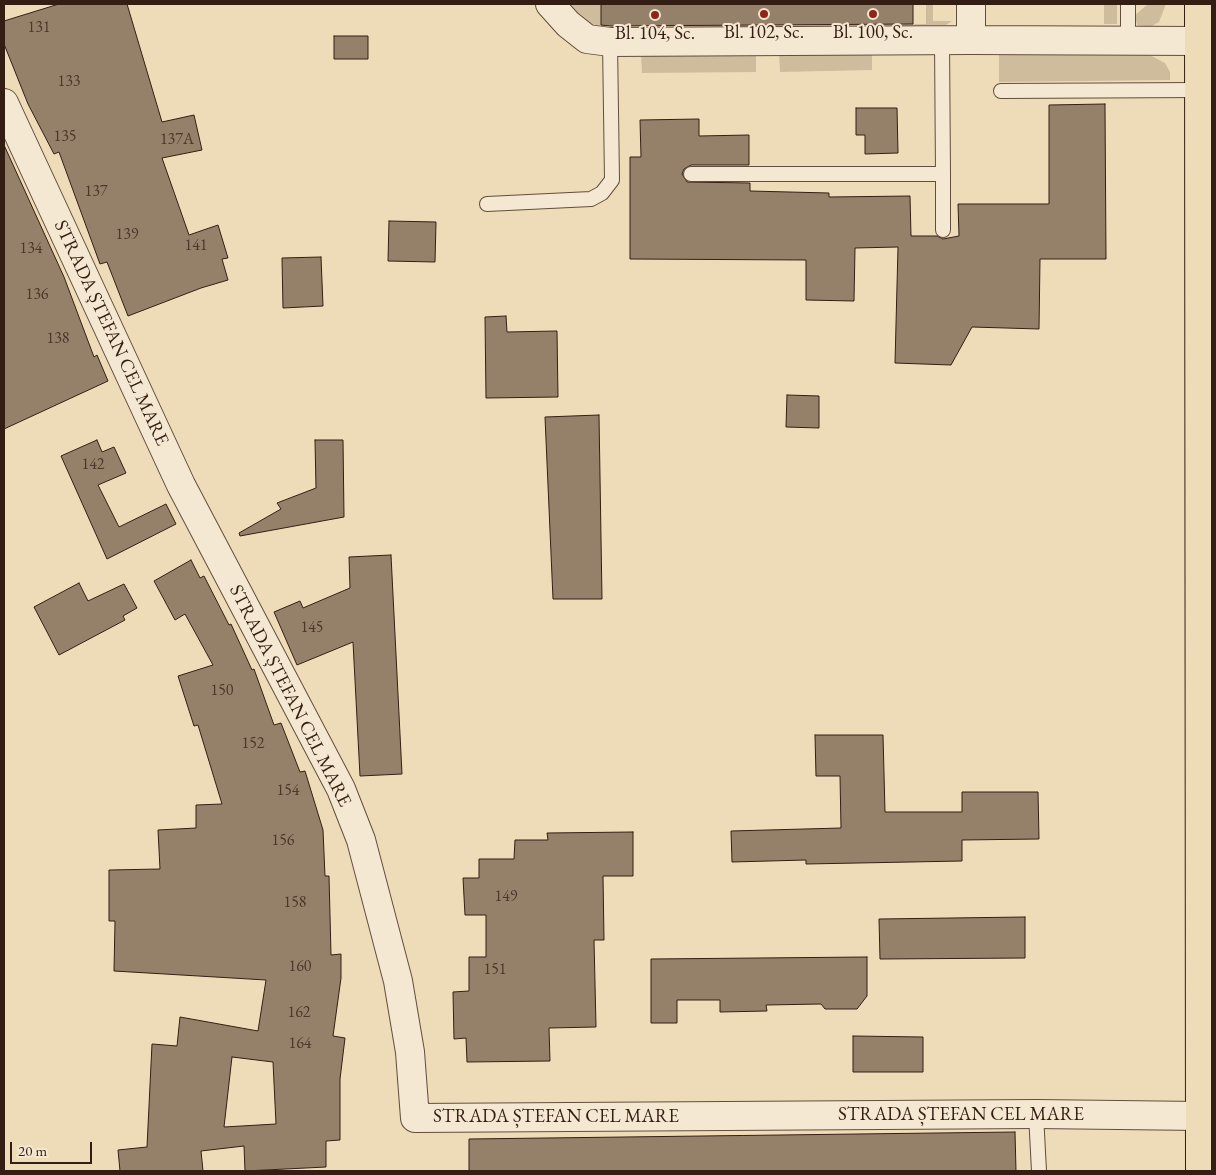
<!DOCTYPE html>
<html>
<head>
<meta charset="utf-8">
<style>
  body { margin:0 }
  #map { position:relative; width:1216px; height:1175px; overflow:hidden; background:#eedcb9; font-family:"EB Garamond",serif }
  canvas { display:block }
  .frame { position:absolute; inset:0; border:5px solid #341e14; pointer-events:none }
  .scale { position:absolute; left:10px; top:1142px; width:82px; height:22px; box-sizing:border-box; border:2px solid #341e14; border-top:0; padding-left:6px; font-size:15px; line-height:18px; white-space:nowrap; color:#341e14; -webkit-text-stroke:4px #f4e8d2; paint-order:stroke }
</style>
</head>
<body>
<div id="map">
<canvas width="1216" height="1175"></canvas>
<div class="frame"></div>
<div class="scale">20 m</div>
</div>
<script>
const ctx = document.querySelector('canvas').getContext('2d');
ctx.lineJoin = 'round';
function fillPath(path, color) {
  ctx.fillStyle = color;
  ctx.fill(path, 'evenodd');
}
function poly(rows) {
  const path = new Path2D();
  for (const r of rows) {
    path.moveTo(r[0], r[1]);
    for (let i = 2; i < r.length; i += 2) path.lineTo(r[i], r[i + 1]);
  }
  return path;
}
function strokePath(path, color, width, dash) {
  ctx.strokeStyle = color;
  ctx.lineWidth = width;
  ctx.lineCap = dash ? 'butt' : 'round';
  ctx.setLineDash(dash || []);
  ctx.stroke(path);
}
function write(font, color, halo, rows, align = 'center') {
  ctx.font = font + ' "EB Garamond",serif';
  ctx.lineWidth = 4;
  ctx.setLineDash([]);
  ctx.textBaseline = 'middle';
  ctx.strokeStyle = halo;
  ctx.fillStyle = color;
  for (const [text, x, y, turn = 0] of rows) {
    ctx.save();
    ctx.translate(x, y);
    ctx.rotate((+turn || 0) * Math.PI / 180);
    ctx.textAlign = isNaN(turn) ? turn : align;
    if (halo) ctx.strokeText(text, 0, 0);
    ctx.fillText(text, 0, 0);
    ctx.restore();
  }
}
fillPath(poly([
  [559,4,601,4,602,27,926,24,926,4,933,4,933,21,952,21,946,25,709,29,602,33],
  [1104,4,1117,4,1117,24,1104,24],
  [1148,4,1166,4,1159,22,1150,27,1137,25,1135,15],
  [872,51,872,70,780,72,779,52],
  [999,52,1144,52,1165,63,1170,72,1170,80,999,82],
  [756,53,756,72,642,73,641,54]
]), '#cebc9d');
const building = poly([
  [59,4,127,4,162,122,194,115,202,150,162,158,189,235,218,225,228,258,222,259,228,280,201,288,128,316,107,262,100,264,59,152,54,154,28,104,4,44,4,21,59,4],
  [601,4,913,4,913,24,611,26,601,25,601,4],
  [334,36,368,36,368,59,334,59,334,36],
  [1105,104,1106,259,1040,259,1039,329,972,327,951,365,895,363,898,247,855,248,854,301,806,300,806,260,630,259,630,157,641,157,640,120,699,119,699,136,749,135,749,165,691,165,684,169,682,174,687,182,750,183,750,191,829,193,829,197,910,196,911,236,937,236,943,239,959,236,958,204,1049,204,1049,105,1105,104],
  [856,108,897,108,898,153,865,154,865,135,856,135,856,108],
  [4,145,64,277,94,357,97,355,108,381,4,429,4,145],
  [389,221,436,222,435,262,388,261,389,221],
  [321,257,323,306,283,308,282,258,321,257],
  [506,316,507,332,557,331,558,397,486,398,485,317,506,316],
  [787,395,819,396,819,428,786,427,787,395],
  [599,415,602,599,553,599,545,417,599,415],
  [97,440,102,452,114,447,126,473,98,485,119,527,166,504,176,524,107,559,61,456,97,440],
  [315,440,343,440,344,517,240,536,239,533,281,509,277,503,316,488,315,440],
  [391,555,402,774,360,776,353,642,297,665,274,612,300,601,303,608,350,588,349,557,391,555],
  [191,560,200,578,204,576,229,625,231,624,252,670,254,669,274,725,281,723,300,772,305,771,323,830,325,876,329,876,331,955,341,954,341,978,333,1036,345,1038,340,1079,340,1140,326,1141,326,1167,245,1171,244,1146,201,1151,203,1171,120,1171,118,1150,147,1147,152,1044,177,1046,180,1017,258,1031,266,980,114,971,115,921,109,921,109,870,160,869,158,830,196,828,196,805,222,804,198,725,194,726,178,676,213,665,185,614,175,620,154,581,191,560],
  [232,1057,273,1062,276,1124,224,1127,232,1057],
  [79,583,88,601,124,584,137,608,123,616,125,620,59,655,34,607,79,583],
  [815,735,883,735,885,812,962,812,962,792,1038,792,1039,839,962,840,962,861,806,864,806,860,732,862,731,831,841,828,840,776,816,776,815,735],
  [633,832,633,876,603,876,604,940,594,940,596,1027,549,1028,550,1061,467,1062,466,1038,454,1039,453,992,469,991,469,957,486,957,486,915,465,915,463,878,479,878,479,859,514,859,515,840,548,840,547,833,633,832],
  [1025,917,1025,958,880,959,879,919,1025,917],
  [867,957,867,996,857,1009,825,1009,821,1004,766,1005,767,1011,720,1012,720,1000,677,1000,677,1023,651,1023,651,959,867,957],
  [853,1036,923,1037,923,1072,853,1072,853,1036],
  [1015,1132,1016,1171,469,1171,469,1139,1015,1132]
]);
fillPath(building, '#95816a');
strokePath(building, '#341e14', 1);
const service = poly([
  [1128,41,1128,4],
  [1001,91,1199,90],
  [691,174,943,174,942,40],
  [943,174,943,230],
  [487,204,591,199,602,193,612,180,610,42],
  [1036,1114,1039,1171]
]);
const minor = poly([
  [550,4,568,24,587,39,610,42,971,40,1198,41],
  [971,4,971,40],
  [4,103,181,485,341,789,361,840,398,981,410,1052,415,1118,1036,1114,1200,1116]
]);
const primary = poly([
  [1199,4,1200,1171]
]);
strokePath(service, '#624e3d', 16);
strokePath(minor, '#624e3d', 30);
strokePath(primary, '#341e14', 30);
strokePath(service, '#f4e8d2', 14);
strokePath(minor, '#f4e8d2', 28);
strokePath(primary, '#eedcb9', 28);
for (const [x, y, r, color] of [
  [764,14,5,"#8f2418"],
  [873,14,5,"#8f2418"],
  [655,15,5,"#8f2418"]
]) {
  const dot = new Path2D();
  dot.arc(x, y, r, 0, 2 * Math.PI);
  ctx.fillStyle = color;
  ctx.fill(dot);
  strokePath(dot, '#f4e8d2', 2);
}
write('16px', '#4c372a', null, [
  ["131",39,28],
  ["133",69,82],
  ["135",65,137],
  ["137A",177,140],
  ["137",96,192],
  ["139",127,235],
  ["141",196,246],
  ["134",31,249],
  ["136",37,295],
  ["138",58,339],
  ["142",93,465],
  ["145",312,628],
  ["150",222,691],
  ["152",253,744],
  ["154",288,791],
  ["156",283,841],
  ["149",506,897],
  ["158",295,903],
  ["160",300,967],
  ["151",495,970],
  ["162",299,1013],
  ["164",300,1044]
]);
write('19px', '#341e14', '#f4e8d2', [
  ["Bl. 102, Sc.",764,33],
  ["Bl. 100, Sc.",873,33],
  ["Bl. 104, Sc.",655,34]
]);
write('19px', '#341e14', '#f4e8d2', [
  ["STRADA ȘTEFAN CEL MARE",111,333,65],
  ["STRADA ȘTEFAN CEL MARE",290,696,63],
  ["STRADA ȘTEFAN CEL MARE",961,1115],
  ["STRADA ȘTEFAN CEL MARE",556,1117]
]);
</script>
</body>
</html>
